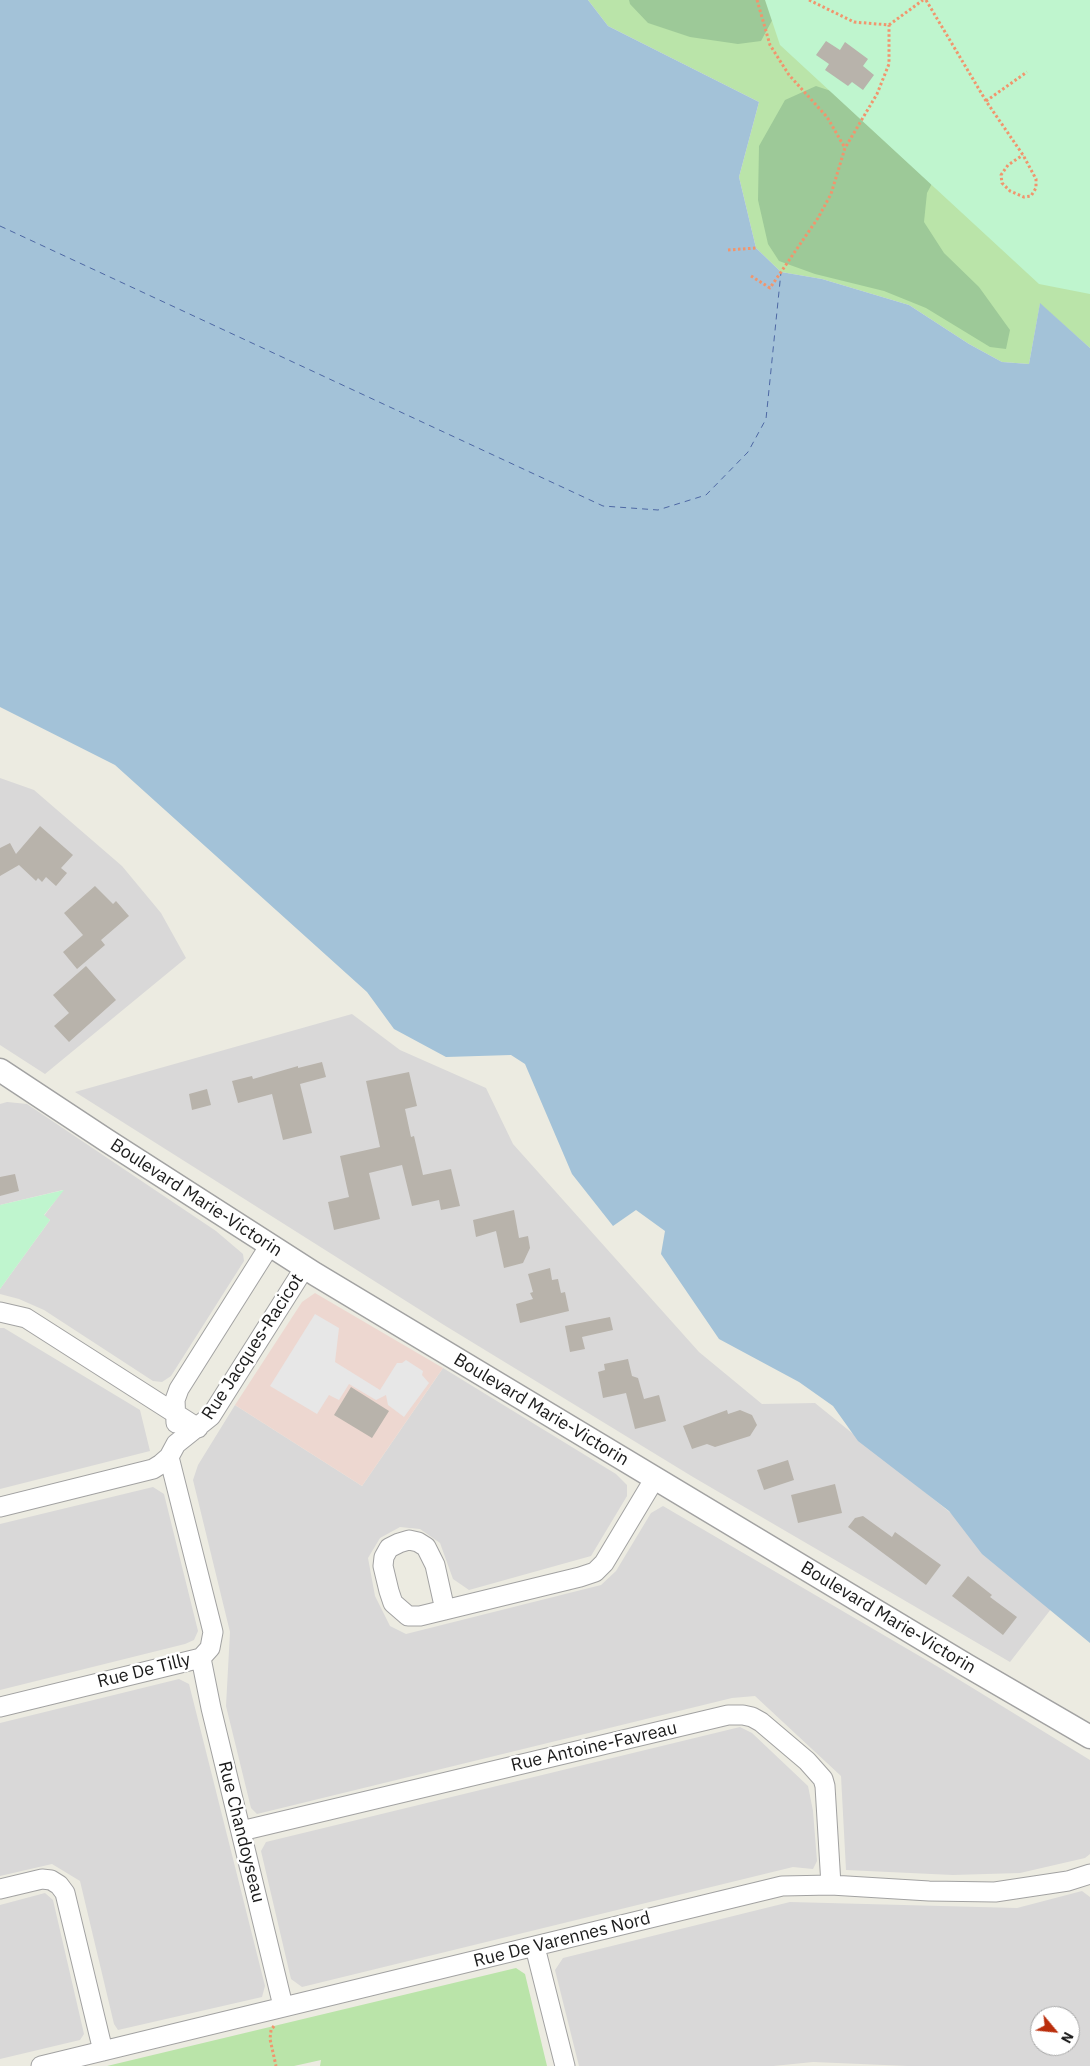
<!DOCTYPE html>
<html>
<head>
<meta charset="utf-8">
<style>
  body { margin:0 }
  #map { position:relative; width:1090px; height:2066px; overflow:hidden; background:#ecebe1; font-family:"IBM Plex Sans",sans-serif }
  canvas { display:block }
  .north { position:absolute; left:1030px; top:2006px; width:50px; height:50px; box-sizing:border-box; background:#fff; border:1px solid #a4a4a4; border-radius:50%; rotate:118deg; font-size:14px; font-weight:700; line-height:20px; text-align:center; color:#1b1b1b }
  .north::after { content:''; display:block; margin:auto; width:18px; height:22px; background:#ba2e0c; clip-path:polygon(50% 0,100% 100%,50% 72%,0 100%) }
</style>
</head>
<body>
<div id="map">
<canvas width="1090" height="2066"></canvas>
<div class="north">N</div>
</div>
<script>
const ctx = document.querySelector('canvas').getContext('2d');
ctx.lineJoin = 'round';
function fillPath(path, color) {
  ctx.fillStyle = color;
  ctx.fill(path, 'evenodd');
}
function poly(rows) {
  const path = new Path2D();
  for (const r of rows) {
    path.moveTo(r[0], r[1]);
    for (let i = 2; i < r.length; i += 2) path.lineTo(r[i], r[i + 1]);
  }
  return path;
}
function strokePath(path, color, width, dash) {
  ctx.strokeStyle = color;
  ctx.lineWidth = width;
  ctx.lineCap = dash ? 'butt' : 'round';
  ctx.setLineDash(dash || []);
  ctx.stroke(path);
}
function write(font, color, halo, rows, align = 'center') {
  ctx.font = font + ' "IBM Plex Sans",sans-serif';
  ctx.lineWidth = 5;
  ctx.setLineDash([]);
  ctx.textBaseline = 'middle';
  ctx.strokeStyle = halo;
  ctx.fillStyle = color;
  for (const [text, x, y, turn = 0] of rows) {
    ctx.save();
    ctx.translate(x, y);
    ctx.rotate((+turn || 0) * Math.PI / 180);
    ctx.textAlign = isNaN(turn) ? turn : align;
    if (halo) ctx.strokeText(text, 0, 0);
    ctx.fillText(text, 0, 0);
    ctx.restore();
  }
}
fillPath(poly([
  [0,778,34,790,122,866,161,913,186,958,45,1074,0,1045],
  [352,1014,400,1050,486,1088,513,1144,699,1352,762,1404,815,1403,1058,1600,1010,1662,693,1477,444,1325,75,1092],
  [7,1102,27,1104,216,1231,243,1254,244,1261,171,1376,162,1382,153,1381,44,1310,19,1299,0,1294,0,1289,50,1220,44,1216,63,1190,0,1205,0,1104],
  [0,1328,4,1328,140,1410,150,1451,0,1489],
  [443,1368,616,1474,627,1485,627,1496,591,1556,469,1590,453,1579,440,1543,420,1529,400,1527,380,1538,368,1558,375,1596,390,1626,406,1634,601,1585,616,1571,651,1513,663,1506,940,1668,1090,1760,1090,1854,1085,1858,1020,1873,953,1875,846,1870,841,1776,755,1696,732,1698,257,1814,251,1808,226,1706,230,1632,193,1480,198,1465,235,1405,362,1486],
  [153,1487,164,1494,198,1631,194,1640,185,1644,0,1690,0,1524],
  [179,1679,189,1684,265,1986,262,1997,118,2030,114,2024,80,1881,52,1864,0,1876,0,1723],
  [740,1727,752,1733,808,1786,813,1811,817,1861,813,1869,793,1867,302,1987,291,1979,261,1851,266,1842],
  [1082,1891,1090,1897,1090,2066,908,2066,813,2062,773,2066,579,2066,555,1970,563,1958,790,1902,1017,1908],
  [1040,2016,1070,2016,1070,2046,1040,2046],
  [45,1893,53,1900,84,2034,80,2040,0,2059,0,1905]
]), '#d9d8d8');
fillPath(poly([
  [315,1293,443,1368,362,1486,235,1405,302,1302]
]), '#edd7d0');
fillPath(poly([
  [588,0,1090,0,1090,348,1040,304,1029,364,1002,362,969,344,909,305,822,279,781,272,756,248,739,177,759,102,608,26],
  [516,1968,525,1974,547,2066,320,2066,321,2060,294,2066,107,2066]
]), '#bae4a9');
fillPath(poly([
  [629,0,783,0,761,41,738,44,690,37,648,23,630,4],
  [816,86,849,97,939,170,927,193,924,222,944,253,979,287,1010,330,1006,349,990,347,926,308,884,291,815,274,779,261,768,244,758,200,759,146,785,100]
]), '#9dc998');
fillPath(poly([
  [765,0,1090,0,1090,294,1039,284,780,45],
  [64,1190,44,1215,50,1220,0,1289,0,1205]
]), '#bff5ce');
fillPath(poly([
  [315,1314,339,1328,335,1362,380,1390,397,1363,402,1363,406,1360,423,1371,422,1375,429,1383,404,1417,388,1405,386,1395,376,1400,349,1384,339,1400,329,1395,317,1414,270,1386]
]), '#e7e7e7');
fillPath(poly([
  [0,0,588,0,608,26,759,102,739,177,756,248,781,272,822,279,909,305,969,344,1002,362,1029,364,1040,303,1090,348,1090,1643,982,1554,949,1511,858,1441,833,1406,799,1382,719,1339,661,1254,665,1231,636,1210,613,1226,572,1174,525,1064,511,1055,446,1057,394,1029,367,992,115,765,0,707]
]), '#a3c2d8');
strokePath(poly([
  [0,226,603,506,658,510,706,495,748,452,766,419,781,272]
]), '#4e68a4', 1, [6, 5]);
fillPath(poly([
  [826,41,840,50,845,42,868,59,863,66,874,75,863,90,852,82,848,86,825,70,829,64,816,55],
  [40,826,73,855,61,868,67,873,56,886,46,877,42,882,38,878,36,881,19,865,0,876,0,848,10,843,16,854],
  [95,886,113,904,116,901,129,916,101,940,105,945,77,969,63,952,83,935,64,913],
  [86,966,116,1000,69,1042,54,1026,69,1013,53,995],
  [322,1062,326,1077,300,1084,312,1133,283,1140,272,1094,238,1103,232,1081,252,1076,253,1079,298,1066,298,1068],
  [409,1072,417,1106,405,1109,411,1137,414,1136,423,1175,451,1169,460,1206,441,1210,439,1200,412,1206,402,1165,369,1173,380,1219,334,1230,328,1202,349,1197,340,1156,380,1147,366,1081],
  [207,1089,211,1105,192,1110,189,1094],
  [15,1174,19,1191,0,1196,0,1177],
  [514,1210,519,1238,528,1236,530,1248,523,1263,504,1268,496,1231,476,1237,473,1220],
  [550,1268,552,1280,558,1279,561,1293,565,1292,569,1311,520,1323,516,1304,533,1299,530,1293,533,1292,528,1274],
  [610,1317,613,1330,582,1337,585,1349,570,1352,565,1326],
  [628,1359,632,1376,638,1378,644,1399,659,1395,666,1421,635,1429,626,1393,603,1398,598,1372,605,1370,604,1364],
  [351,1387,389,1411,372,1438,334,1415],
  [727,1410,728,1414,740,1410,752,1415,757,1425,750,1436,715,1447,707,1444,692,1449,683,1426],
  [788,1460,794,1480,764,1490,757,1470],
  [835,1484,842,1513,798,1523,791,1495],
  [863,1516,892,1537,895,1532,941,1565,926,1585,848,1527,855,1518],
  [968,1576,992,1595,990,1597,1017,1617,1003,1635,952,1596]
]), '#b8b3ab');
const minor = poly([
  [0,1312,26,1318,198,1428],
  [176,1423,175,1400,179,1389,270,1245],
  [0,1507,153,1469,161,1464,169,1457,176,1444,211,1416,305,1267],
  [445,1610,435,1565,426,1547,418,1542,409,1540,399,1543,389,1548,384,1557,383,1566,389,1591,393,1603,408,1616,420,1616,580,1577,595,1572,604,1563,655,1478],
  [201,1658,211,1708,283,2006],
  [0,1707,201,1658,210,1648,213,1632,169,1457],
  [241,1831,728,1715,743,1715,752,1717,761,1722,807,1761,823,1779,825,1786,831,1885],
  [0,1889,42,1879,51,1880,59,1885,65,1893,103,2051],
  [535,1947,565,2066],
  [41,2066,782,1886,831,1885,929,1891,995,1892,1068,1881,1090,1874]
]);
const tertiary = poly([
  [0,1070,106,1140,315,1274,966,1665,1090,1737]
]);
strokePath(minor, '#a2a2a2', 21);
strokePath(tertiary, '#a2a2a2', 25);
strokePath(poly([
  [757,0,770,45,789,75,827,117,845,148],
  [809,0,854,22,889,25],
  [926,0,986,101,1023,155,1036,179,1036,188,1031,196,1024,197,1010,191,1002,183,1001,175,1008,165,1023,155],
  [889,25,923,0],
  [986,101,1027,72],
  [728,250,756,248],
  [751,276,770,288,818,218,831,194,845,148,877,94,889,64,889,25],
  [274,2026,271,2030,270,2039,276,2066]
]), '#f1956d', 3, [2.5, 2.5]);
strokePath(minor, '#fff', 19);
strokePath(tertiary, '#fff', 22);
write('18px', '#1b1b1b', '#fff', [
  ["Boulevard Marie-Victorin",196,1198,33],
  ["Rue Jacques-Racicot",253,1347,-57],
  ["Boulevard Marie-Victorin",541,1410,31],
  ["Boulevard Marie-Victorin",888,1618,31],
  ["Rue De Tilly",144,1671,-14],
  ["Rue Antoine-Favreau",594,1747,-13],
  ["Rue Chandoyseau",241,1832,76],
  ["Rue De Varennes Nord",562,1940,-14]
]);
</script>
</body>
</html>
